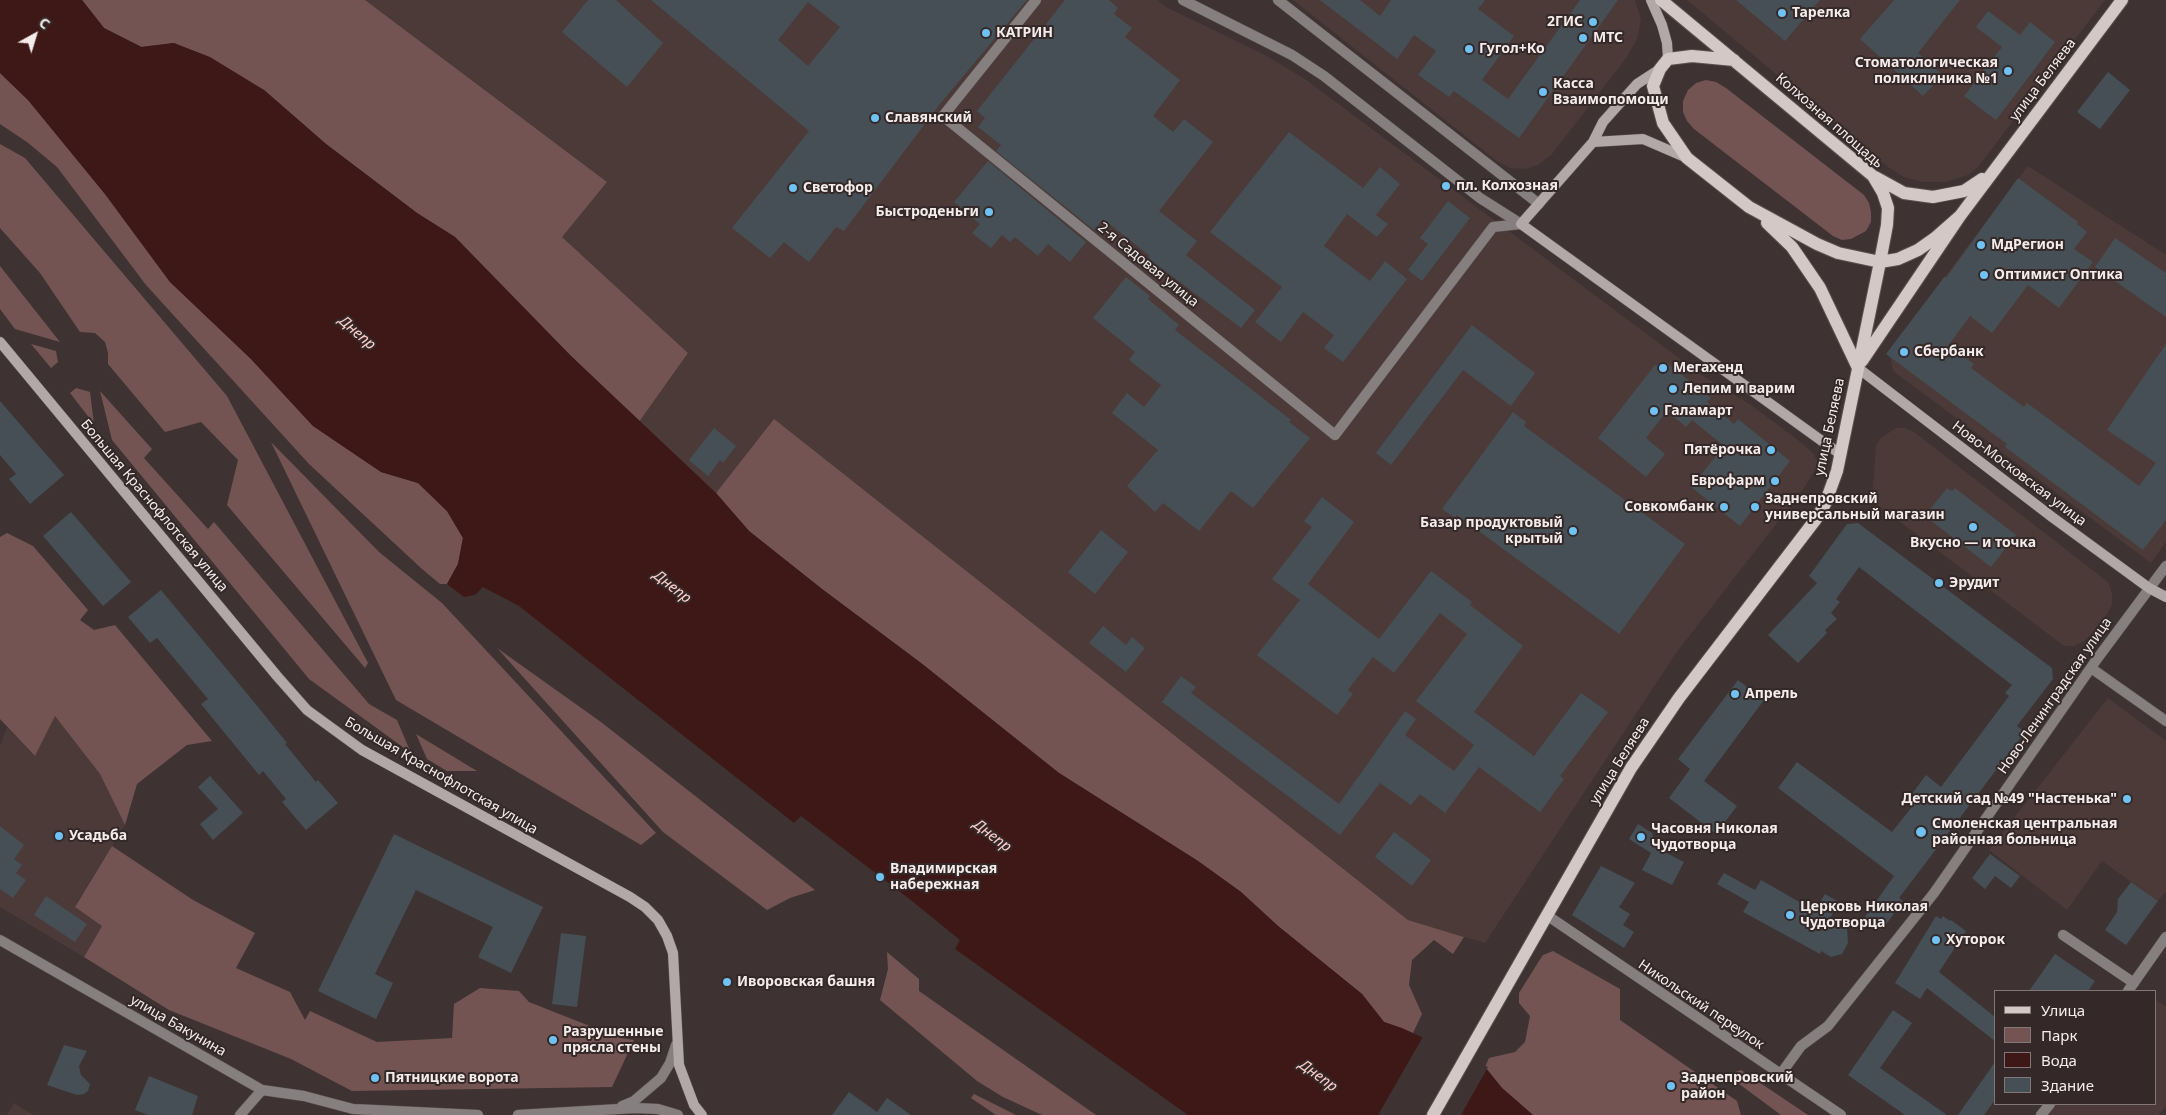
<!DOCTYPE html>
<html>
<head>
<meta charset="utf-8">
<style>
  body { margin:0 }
  #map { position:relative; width:2166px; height:1115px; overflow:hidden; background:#3e3332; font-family:"Noto Sans",sans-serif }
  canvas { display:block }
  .legend { position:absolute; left:1994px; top:990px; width:162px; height:115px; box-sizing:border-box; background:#342928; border:1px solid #817776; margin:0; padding:6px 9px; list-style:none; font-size:15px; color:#f4eceb }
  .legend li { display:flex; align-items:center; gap:10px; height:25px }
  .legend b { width:25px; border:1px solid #817776 }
  .north { position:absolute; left:10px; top:10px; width:50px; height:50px; -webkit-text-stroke:4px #342928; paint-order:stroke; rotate:39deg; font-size:14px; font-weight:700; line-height:20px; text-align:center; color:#f4eceb }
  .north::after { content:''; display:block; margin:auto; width:18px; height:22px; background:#f4eceb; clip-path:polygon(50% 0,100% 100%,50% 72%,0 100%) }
</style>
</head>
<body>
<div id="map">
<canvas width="2166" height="1115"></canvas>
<ul class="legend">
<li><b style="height:6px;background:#d4c8c7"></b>Улица</li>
<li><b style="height:14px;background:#735452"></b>Парк</li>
<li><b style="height:14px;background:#3e1817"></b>Вода</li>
<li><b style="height:14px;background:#454f55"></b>Здание</li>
</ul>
<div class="north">С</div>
</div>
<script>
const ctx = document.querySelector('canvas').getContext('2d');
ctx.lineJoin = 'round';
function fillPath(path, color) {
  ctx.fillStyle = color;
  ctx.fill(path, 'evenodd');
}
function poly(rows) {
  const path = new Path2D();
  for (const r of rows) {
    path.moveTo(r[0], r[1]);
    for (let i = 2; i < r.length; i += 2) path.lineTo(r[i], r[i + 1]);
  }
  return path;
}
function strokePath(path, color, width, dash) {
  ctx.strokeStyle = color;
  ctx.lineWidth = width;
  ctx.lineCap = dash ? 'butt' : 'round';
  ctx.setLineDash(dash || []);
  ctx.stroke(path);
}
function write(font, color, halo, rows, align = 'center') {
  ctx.font = font + ' "Noto Sans",sans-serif';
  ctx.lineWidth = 4;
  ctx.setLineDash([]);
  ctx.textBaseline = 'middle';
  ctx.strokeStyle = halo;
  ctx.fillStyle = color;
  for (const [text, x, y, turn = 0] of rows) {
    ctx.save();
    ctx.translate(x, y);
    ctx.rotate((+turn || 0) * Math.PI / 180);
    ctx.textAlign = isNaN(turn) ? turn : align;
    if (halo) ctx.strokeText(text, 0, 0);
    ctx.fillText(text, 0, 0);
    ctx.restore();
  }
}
fillPath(poly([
  [365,0,1158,0,1166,7,1265,55,1305,79,1703,376,1751,405,1798,440,1812,452,1817,460,1816,468,1804,488,1676,653,1485,943,1408,920,774,420,716,493,639,422,688,353,561,236,607,182],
  [1293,0,1635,0,1641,19,1637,39,1627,57,1552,154,1538,165,1525,169,1510,168,1497,161],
  [1687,0,2105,0,1978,167,1968,175,1946,182,1923,182,1904,177,1888,167],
  [2028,166,2166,255,2166,542,2151,563,1893,371,1889,351],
  [1896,428,1905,428,1914,432,2108,582,2112,593,2112,604,2107,614,2092,634,2083,642,2074,646,2064,646,1878,505,1873,497,1873,489,1876,445,1881,438],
  [2108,698,2166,741,2166,891,2158,901,2102,861,2067,910,1989,850],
  [55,715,100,774,125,825,75,906,102,926,84,957,0,907,0,746,7,727,35,756],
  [2155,999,2166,1007,2166,1106,2159,1115,2046,1115,2054,1104,2155,1104],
  [14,1103,33,1115,7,1115]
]), '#4c3a38');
fillPath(poly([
  [82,0,365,0,607,182,562,237,688,353,639,422,570,355,455,237,417,213,326,144,264,90,174,43,142,47,104,28],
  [0,73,28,100,105,194,170,282,251,359,313,426,381,472,418,483,447,511,463,538,458,564,447,584,440,584,422,569,309,464,146,285,57,167,27,142,0,124],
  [1706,80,1716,82,1726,88,1864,195,1869,203,1871,212,1871,222,1866,231,1851,239,1842,240,1833,236,1694,129,1687,121,1683,112,1683,101,1688,90,1696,83],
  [0,144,25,158,227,396,368,663,365,668,227,505,238,460,201,422,165,432,108,364,108,353,105,342,95,333,80,332,40,273,0,228],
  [0,266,60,342,15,329,0,309],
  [31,344,56,351,58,362,51,368],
  [76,388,90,392,94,424,70,393],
  [100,391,152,449,144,458,208,529,214,522,369,704,397,720,411,753,309,679,112,440],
  [774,419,1408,920,1464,937,1453,954,1434,940,1412,960,1409,985,1422,1014,1413,1033,1384,1022,1362,994,1278,926,1241,892,1198,861,1059,773,921,663,822,589,749,531,716,493],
  [271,442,379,552,442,603,656,833,641,845,396,700],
  [7,533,33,546,88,610,80,620,94,630,115,625,212,741,187,745,137,784,125,825,100,774,55,716,35,756,0,719,0,537],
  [497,648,601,722,815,890,790,898,767,910,663,832],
  [416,734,477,771,447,771,427,759],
  [112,846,193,900,255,933,236,968,290,992,305,1020,310,1011,377,1042,452,1038,454,1004,480,988,519,991,529,1002,620,1038,634,1040,612,1087,352,1091,291,1059,169,1010,84,957,102,926,75,907],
  [1553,951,1620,989,1620,1020,1737,1101,1741,1115,1533,1115,1502,1088,1485,1067,1489,1058,1515,1052,1525,1042,1530,1016,1519,1003,1519,993,1539,961,1543,955],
  [887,952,919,979,919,991,1096,1115,1042,1115,1003,1097,977,1081,880,1000,888,969],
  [1741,1070,1808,1115,1781,1115,1727,1075],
  [974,1094,1016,1115,996,1115,971,1098]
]), '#735452');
fillPath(poly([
  [0,0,82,0,104,28,141,47,174,43,210,57,264,90,326,144,417,213,455,237,570,355,716,493,749,531,822,589,921,663,1059,773,1198,861,1241,892,1278,926,1362,994,1384,1022,1402,1028,1485,1067,1502,1088,1533,1115,1188,1115,955,949,960,940,912,901,801,816,794,823,519,606,483,587,475,595,464,597,447,584,458,564,463,538,447,511,418,483,381,472,313,426,251,359,170,282,105,194,28,100,0,73]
]), '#3e1817');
fillPath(poly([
  [1424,1035,1488,1067,1461,1115,1378,1115]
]), '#3e3332');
fillPath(poly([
  [588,0,616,0,663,43,627,87,562,32],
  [651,0,1027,0,940,104,844,231,836,227,809,262,784,242,770,258,732,228,809,131],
  [808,2,840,27,808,66,778,40],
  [1065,0,1109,0,1118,8,1114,14,1132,28,1125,37,1180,80,1153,116,1173,132,1184,119,1213,142,1159,211,1197,241,1186,255,1255,310,1241,328,1148,258,1150,256,1103,219,1094,230,996,151,1001,145,978,127,985,118,977,111],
  [1320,0,1360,0,1380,16,1391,0,1485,0,1478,9,1514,36,1482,80,1508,99,1580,0,1618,0,1519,138,1454,91,1449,97,1418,75,1436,51,1414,35,1397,59],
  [1736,0,1820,0,1785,41],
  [1894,0,1960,0,1918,53,1943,75,1923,96,1860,39],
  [1988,11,2020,35,2030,22,2055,42,1996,120,1964,96,2002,47,1976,27],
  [2108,72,2130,90,2100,129,2077,112],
  [1289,132,1363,188,1380,167,1400,184,1376,215,1388,224,1377,237,1347,214,1324,246,1370,281,1385,261,1407,279,1343,362,1324,348,1334,335,1303,312,1281,342,1255,322,1282,287,1210,232],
  [988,161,1086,242,1070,262,1048,244,1038,256,1015,237,1010,242,1002,235,991,248,972,233,980,224,954,202],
  [2018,178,2078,222,2077,224,2087,232,2074,249,2093,262,2059,308,2028,285,1992,333,1970,316,1948,346,1974,364,1971,368,2024,407,2027,403,2139,486,2156,463,2107,430,2166,344,2166,520,2143,550,2005,447,2007,444,1886,354,1945,276,1946,278],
  [1448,201,1470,218,1422,281,1408,270,1428,244,1420,238],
  [2115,238,2166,273,2166,317,2095,267],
  [1126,277,1150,296,1148,299,1179,325,1175,330,1291,420,1289,422,1310,438,1253,508,1231,491,1199,531,1163,503,1155,512,1127,486,1158,450,1112,413,1127,393,1144,407,1161,385,1129,360,1135,352,1093,318],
  [1472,325,1535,373,1511,406,1463,370,1391,465,1376,453],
  [1667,363,1711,398,1707,402,1734,424,1738,419,1790,461,1740,526,1691,487,1724,446,1692,420,1686,427,1667,411,1646,438,1665,454,1646,477,1598,438,1655,365],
  [0,401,64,475,30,504,9,479,16,474,0,455],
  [1513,412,1526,422,1524,426,1685,544,1619,634,1457,515,1455,518,1442,509],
  [714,428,736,446,723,463,720,460,708,476,689,460],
  [1947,488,1952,491,1955,488,2016,535,1991,567,1930,520,1933,517,1927,513],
  [1322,497,1354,522,1308,584,1379,639,1431,571,1472,602,1470,605,1523,646,1474,712,1534,756,1581,693,1608,712,1560,776,1564,779,1540,812,1479,767,1445,813,1420,794,1411,805,1380,783,1340,835,1162,702,1181,676,1196,687,1191,693,1339,804,1405,711,1416,719,1405,735,1454,771,1474,745,1416,701,1467,634,1440,613,1394,673,1373,657,1348,690,1353,694,1337,715,1257,655,1300,600,1272,579,1312,527,1304,521],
  [71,512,131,582,103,606,43,536],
  [1858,523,2052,668,2053,679,2017,726,2025,732,1899,898,1903,901,1882,930,1865,917,1894,876,1778,788,1797,762,1892,832,1915,803,1909,798,1926,775,1941,787,2009,696,2005,693,2012,685,1859,567,1836,599,1840,602,1831,613,1837,619,1825,630,1827,633,1798,663,1768,635,1817,583,1809,576,1847,524],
  [1101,530,1128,552,1095,594,1068,572],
  [161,590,254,702,287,743,285,744,316,782,318,780,338,803,306,830,282,802,286,799,263,771,259,775,201,704,208,699,157,638,150,643,128,617],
  [1103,626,1126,645,1132,637,1145,648,1126,672,1089,643],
  [1738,680,1764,700,1704,781,1737,806,1716,834,1669,798,1690,769,1678,759],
  [210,776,243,813,213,840,200,824,218,809,198,787],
  [1638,824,1652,833,1655,847,1684,862,1672,885,1642,870,1651,853,1629,839],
  [0,826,24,845,14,859,22,865,16,873,26,880,13,898,0,889],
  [1394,832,1431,860,1412,886,1375,857],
  [394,834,543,907,511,973,478,957,493,927,416,890,375,974,393,983,376,1019,318,991],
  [1990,854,2020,876,2011,888,1995,876,1985,889,1972,878],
  [1601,866,1635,883,1619,907,1630,914,1623,925,1634,932,1624,948,1572,915],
  [1724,873,1755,890,1761,880,1815,911,1825,894,1839,902,1830,918,1847,928,1848,943,1842,954,1831,957,1821,951,1820,954,1743,912,1749,902,1717,884],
  [2131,882,2158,901,2126,945,2105,930,2117,912,2118,899],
  [46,896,87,924,75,942,34,915],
  [1936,916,1941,919,1943,916,1950,921,1951,920,1966,931,1939,972,1995,1017,1995,1041,1927,988,1920,999,1895,983],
  [561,933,586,936,577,1007,552,1004],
  [2055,954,2095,981,2088,991,2029,991],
  [1893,1010,1912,1023,1880,1068,1947,1115,1905,1115,1848,1075],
  [64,1045,87,1051,79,1066,81,1075,90,1084,88,1091,84,1094,77,1095,47,1085],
  [1995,1062,1995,1100,1984,1115,1958,1115],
  [149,1076,198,1096,192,1115,148,1115,135,1110],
  [849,1092,877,1112,887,1098,911,1115,832,1115]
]), '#454f55');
const street = poly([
  [1036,0,943,116,1335,435,1493,227,1521,224],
  [1183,0,1292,55,1324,76,1480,198,1521,224],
  [1278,0,1539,204],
  [2091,668,2166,721],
  [1548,916,1841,1115],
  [2063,935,2134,983],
  [0,940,262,1090,304,1096,353,1109,478,1115],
  [2128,991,2166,937],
  [1780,1075,1801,1046,1828,1026,1934,893,2097,659,2166,566],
  [622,1106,634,1101,661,1078,670,1063,676,1045],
  [240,1115,262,1090],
  [518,1115,636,1108,658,1109,678,1115],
  [2041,1115,2050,1104]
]);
const secondary = poly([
  [1651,0,1662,25,1667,43,1668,59],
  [1660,69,1637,84,1603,122,1593,142,1521,224,1840,454],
  [1593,142,1643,139,1687,158],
  [0,342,277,676,307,710,362,750,630,897,645,907,658,920,667,936,673,953,679,1065,694,1105,702,1115],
  [1858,368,2052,517,2149,588,2166,597]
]);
const primary = poly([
  [1734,60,1692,56,1668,59,1660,69,1653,86,1663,123,1687,158,1749,207,1817,244,1838,253,1880,262,1898,259,1918,250,1935,238,1960,216],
  [1875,177,1904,193,1933,197,1964,191,1982,179],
  [1767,223,1792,247,1820,288,1858,368],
  [1862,361,1960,216,2122,0],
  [1433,1115,1631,768,1679,698,1816,519,1825,504,1837,471,1880,262,1887,225,1888,208,1883,193,1873,176,1661,0]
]);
strokePath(street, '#5b5150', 11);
strokePath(secondary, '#5b5150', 11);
strokePath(primary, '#5b5150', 14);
strokePath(street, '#857f7f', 10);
strokePath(secondary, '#b2a8a7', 10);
strokePath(primary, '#d4c8c7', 12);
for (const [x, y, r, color] of [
  [1782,13,5,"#70c1f4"],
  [1593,22,5,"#70c1f4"],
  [986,33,5,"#70c1f4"],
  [1583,38,5,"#70c1f4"],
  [1469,49,5,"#70c1f4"],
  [2008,71,5,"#70c1f4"],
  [1543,92,5,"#70c1f4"],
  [875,118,5,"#70c1f4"],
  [1446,186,5,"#70c1f4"],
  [793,188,5,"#70c1f4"],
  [989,212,5,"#70c1f4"],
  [1981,245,5,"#70c1f4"],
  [1984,275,5,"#70c1f4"],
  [1904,352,5,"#70c1f4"],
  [1663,368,5,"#70c1f4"],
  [1673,389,5,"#70c1f4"],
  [1654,411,5,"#70c1f4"],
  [1771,450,5,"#70c1f4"],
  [1775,481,5,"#70c1f4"],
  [1724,507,5,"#70c1f4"],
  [1755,507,5,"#70c1f4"],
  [1973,527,5,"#70c1f4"],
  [1573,531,5,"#70c1f4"],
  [1939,583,5,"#70c1f4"],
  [1735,694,5,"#70c1f4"],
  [2127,799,5,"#70c1f4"],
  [1921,832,6,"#70c1f4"],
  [59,836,5,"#70c1f4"],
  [1641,837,5,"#70c1f4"],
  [880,877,5,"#70c1f4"],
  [1790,915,5,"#70c1f4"],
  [1936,940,5,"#70c1f4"],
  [727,982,5,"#70c1f4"],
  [553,1040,5,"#70c1f4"],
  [375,1078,5,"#70c1f4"],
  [1671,1086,5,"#70c1f4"]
]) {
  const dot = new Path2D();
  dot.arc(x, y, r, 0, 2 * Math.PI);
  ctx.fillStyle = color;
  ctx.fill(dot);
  strokePath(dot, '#342928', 2);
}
write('bold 14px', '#f4eceb', '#342928', [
  ["Тарелка",1792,13],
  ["2ГИС",1583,22,"right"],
  ["КАТРИН",996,33],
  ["МТС",1593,38],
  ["Гугол+Ко",1479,49],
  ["Стоматологическая",1998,63,"right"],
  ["поликлиника №1",1998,79,"right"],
  ["Касса",1553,84],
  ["Взаимопомощи",1553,100],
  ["Славянский",885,118],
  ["пл. Колхозная",1456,186],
  ["Светофор",803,188],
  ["Быстроденьги",979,212,"right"],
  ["МдРегион",1991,245],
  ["Оптимист Оптика",1994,275],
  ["Сбербанк",1914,352],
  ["Мегахенд",1673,368],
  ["Лепим и варим",1683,389],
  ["Галамарт",1664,411],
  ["Пятёрочка",1761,450,"right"],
  ["Еврофарм",1765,481,"right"],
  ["Заднепровский",1765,499],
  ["универсальный магазин",1765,515],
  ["Совкомбанк",1714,507,"right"],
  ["Базар продуктовый",1563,523,"right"],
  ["крытый",1563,539,"right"],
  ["Вкусно — и точка",1973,543,"center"],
  ["Эрудит",1949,583],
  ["Апрель",1745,694],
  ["Детский сад №49 \"Настенька\"",2117,799,"right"],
  ["Смоленская центральная",1932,824],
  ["районная больница",1932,840],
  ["Часовня Николая",1651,829],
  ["Чудотворца",1651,845],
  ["Усадьба",69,836],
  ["Владимирская",890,869],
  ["набережная",890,885],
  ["Церковь Николая",1800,907],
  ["Чудотворца",1800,923],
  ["Хуторок",1946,940],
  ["Иворовская башня",737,982],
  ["Разрушенные",563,1032],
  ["прясла стены",563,1048],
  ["Пятницкие ворота",385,1078],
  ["Заднепровский",1681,1078],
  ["район",1681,1094]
], 'left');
write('14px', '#f4eceb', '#342928', [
  ["улица Беляева",2043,80,-53],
  ["Колхозная площадь",1829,121,41],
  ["2-я Садовая улица",1148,265,39],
  ["улица Беляева",1830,427,-78],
  ["Ново-Московская улица",2019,474,37],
  ["Большая Краснофлотская улица",154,506,50],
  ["Ново-Ленинградская улица",2055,696,-55],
  ["улица Беляева",1620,761,-58],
  ["Большая Краснофлотская улица",441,776,30],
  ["Никольский переулок",1701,1005,34],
  ["улица Бакунина",178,1026,30]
]);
write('italic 15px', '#fccdc9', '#342928', [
  ["Днепр",357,333,41],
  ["Днепр",672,587,38],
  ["Днепр",992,836,37],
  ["Днепр",1318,1076,36]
]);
</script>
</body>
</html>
